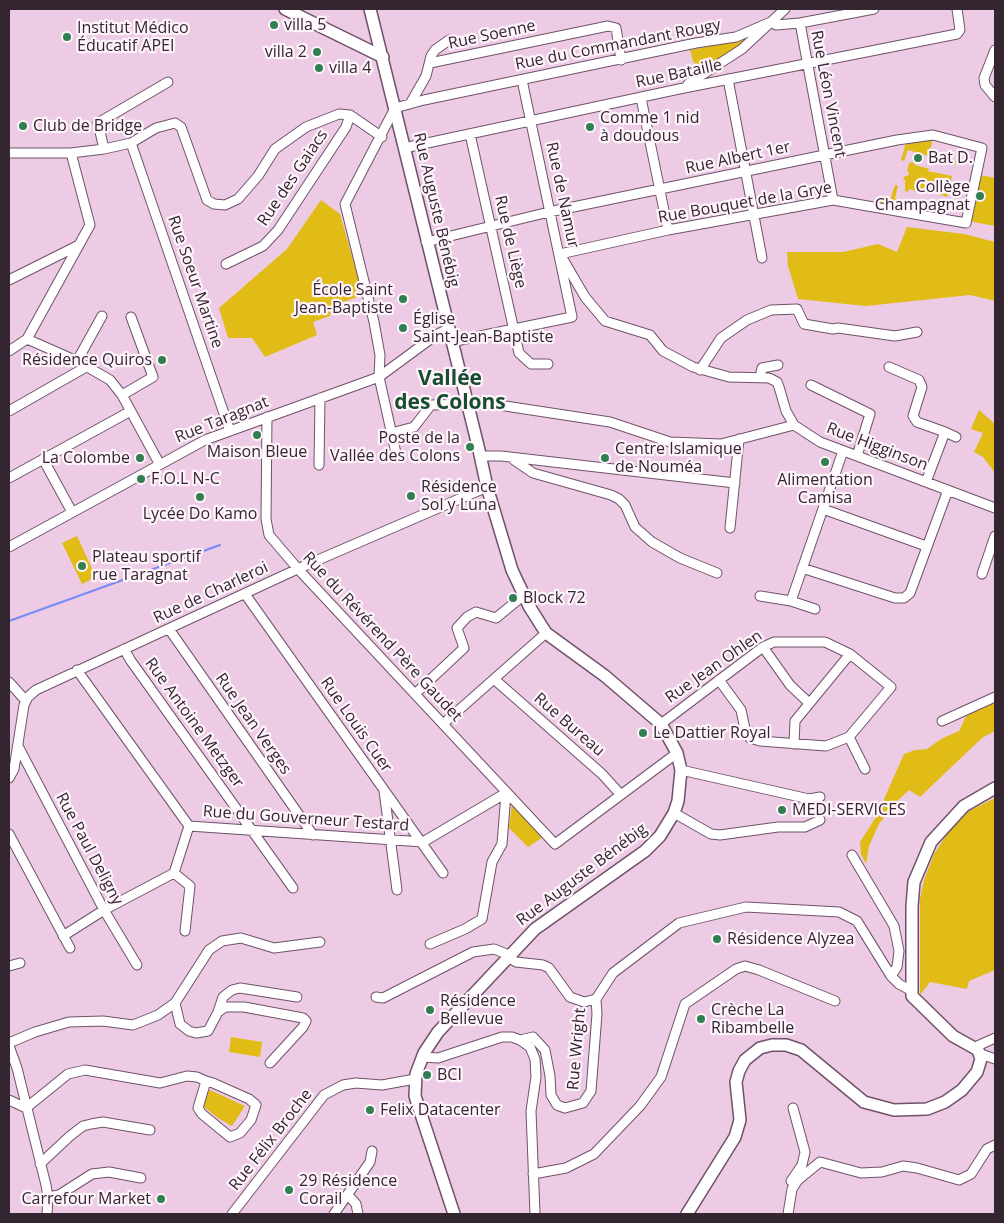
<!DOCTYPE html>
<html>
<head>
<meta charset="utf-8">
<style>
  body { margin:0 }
  #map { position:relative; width:1004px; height:1223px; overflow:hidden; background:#edcbe5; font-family:"Open Sans",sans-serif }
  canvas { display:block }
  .frame { position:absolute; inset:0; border:10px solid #332630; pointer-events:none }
</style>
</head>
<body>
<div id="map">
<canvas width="1004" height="1223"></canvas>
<div class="frame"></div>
</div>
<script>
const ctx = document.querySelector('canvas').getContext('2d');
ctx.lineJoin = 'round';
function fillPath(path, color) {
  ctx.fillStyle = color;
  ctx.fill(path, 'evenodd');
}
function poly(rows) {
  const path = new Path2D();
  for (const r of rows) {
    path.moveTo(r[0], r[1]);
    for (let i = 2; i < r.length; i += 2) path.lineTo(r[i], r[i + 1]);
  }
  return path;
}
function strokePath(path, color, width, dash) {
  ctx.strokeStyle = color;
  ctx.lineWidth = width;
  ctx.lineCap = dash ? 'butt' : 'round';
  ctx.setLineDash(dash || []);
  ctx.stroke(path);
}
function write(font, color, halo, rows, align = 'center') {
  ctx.font = font + ' "Open Sans",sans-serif';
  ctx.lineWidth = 4.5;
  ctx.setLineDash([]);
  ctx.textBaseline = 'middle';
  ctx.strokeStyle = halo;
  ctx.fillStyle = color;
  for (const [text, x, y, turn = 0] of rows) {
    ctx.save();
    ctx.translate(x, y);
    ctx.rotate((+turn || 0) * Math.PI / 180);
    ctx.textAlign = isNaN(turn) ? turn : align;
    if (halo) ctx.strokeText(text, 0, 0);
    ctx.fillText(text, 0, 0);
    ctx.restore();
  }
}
fillPath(poly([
  [753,37,704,75,693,61,690,50],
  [934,135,930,150,933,151,932,155,956,161,955,165,931,159,932,157,908,150,904,161,901,160,907,139],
  [913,162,915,165,929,169,928,171,952,176,947,197,924,189,923,193,909,189,908,192,905,191,905,180,903,180,905,176,908,176,909,172,907,171,909,163],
  [980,175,995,178,995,226,973,222,970,218],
  [895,185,898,186,895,198,919,205,920,201,944,207,941,219,879,209,882,198,890,200],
  [321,200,340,214,363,295,335,305,331,309,330,316,313,322,317,335,265,357,252,338,228,338,219,308,287,249],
  [907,227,964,234,995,242,995,301,970,295,866,306,798,299,788,266,787,252,843,252,878,244,897,252],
  [979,410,995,424,995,473,983,457,974,452,983,433,971,429],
  [77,536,96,577,82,584,62,543],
  [995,700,995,731,982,738,920,797,909,790,895,803,879,824,869,846,866,864,861,854,860,842,876,817,904,754,915,750,927,749,941,739,959,731,968,712],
  [995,798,995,970,969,981,967,989,930,982,920,995,920,899,924,880,934,854,949,831,969,811],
  [512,803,543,837,528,847,509,828],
  [231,1037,262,1042,260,1057,229,1052],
  [210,1090,245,1106,232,1126,218,1118,204,1107,206,1095]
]), '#e1bb16');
strokePath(poly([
  [9,621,220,545]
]), '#778af8', 2);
const minor = poly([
  [800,23,833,200],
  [995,50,984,78,985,85,995,97],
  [430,63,608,26,616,28,621,60],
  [728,79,762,258],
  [688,84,742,49,785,9],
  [641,98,668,230],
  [410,104,426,76,431,56,435,50,449,40],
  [470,134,519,353,531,364,548,364],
  [131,143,230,431],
  [404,148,679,89,957,34,960,30,957,9],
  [104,149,98,123,168,82],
  [9,153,71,153,104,149,131,143,156,128,175,123,181,127,207,200,214,204,225,205,238,199,258,176,275,149,306,127,339,114,350,115,382,137],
  [71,153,90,225,27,339,77,361,110,380,122,395,159,463],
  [426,242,549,212,897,140,933,135,982,148,966,223,833,200,668,230,560,254],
  [560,254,585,297,605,321,650,335,663,351,693,367,729,377,769,378,777,382,779,387,786,411,794,425,820,442,995,508],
  [226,264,263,246,278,230,346,127,350,115],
  [9,280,77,246],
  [451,342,572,317,522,80],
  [9,351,27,339],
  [77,361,102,316],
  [889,367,919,380,922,387,913,416,917,422,945,432,926,482],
  [700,370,721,338,747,320,771,310,797,309,804,324,833,329,838,328,895,336,917,332],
  [760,377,762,368,778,365],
  [811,385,870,414,857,456],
  [122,395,153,377,131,317],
  [466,400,610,422,670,442,721,444,794,425],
  [9,411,86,367],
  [267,417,266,519,269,535,298,569,555,844,677,753],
  [945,432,956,437],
  [391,433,414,427,431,405,467,404],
  [396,453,379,377,380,355,374,322,345,204,395,108,424,100,696,43,736,37,771,22,776,25,800,23,874,9],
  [480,456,501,456,735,483],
  [43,459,72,512],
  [514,460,533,473,611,495,619,499,625,505,635,527,652,542,680,558,717,573],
  [319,465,320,398],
  [9,478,129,412],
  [823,509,926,546],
  [730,528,739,439],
  [9,547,205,440,379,377,436,335,448,329],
  [802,568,895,598,904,598,910,593,948,490],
  [982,574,995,536],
  [245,594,443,873],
  [760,596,791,601],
  [815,609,791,601,843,451],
  [169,629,313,835],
  [763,647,790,685,809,703],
  [124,649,131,661,293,888],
  [77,670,189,826],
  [494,679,602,774,621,795],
  [9,682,26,701],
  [415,694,464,648,457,628,467,617,476,612,496,618,524,595],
  [942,721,995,697],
  [443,724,546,633],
  [661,724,763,647,774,642,825,642,850,654,891,687,849,737,826,746,760,741,750,738,745,729,741,710,719,680],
  [849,737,865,769],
  [794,744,795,721,850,654],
  [18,746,104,910,137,965],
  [681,770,809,799,820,797],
  [9,778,14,769,24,705,28,697,36,690,304,566,487,487],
  [384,791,397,890],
  [674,813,711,834,720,835,778,827,805,827,820,820],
  [9,834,70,948],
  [852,855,894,926,899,951,897,967,891,976],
  [174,873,190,886,185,931],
  [63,936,104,910,174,873,189,826,423,842,506,793],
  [430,944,465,929,482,919,492,862,502,844,506,793],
  [508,957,516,962,543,965,549,968,570,997,584,1002,596,999,613,973,679,923,746,907,839,912,857,921,891,976,899,984,910,990],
  [9,966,20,963],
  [376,997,383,998,473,952,494,949,509,955],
  [175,1003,180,1024,189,1031,196,1033,208,1031,218,1012,225,1007,244,1007,303,1018,306,1021,303,1027,270,1063],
  [218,1012,223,997,232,990,240,988,297,997],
  [520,1040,533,1037,545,1050,550,1076,551,1095,557,1105,565,1108,583,1103,591,1091,597,1014,596,999],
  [9,1043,35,1032,69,1022,103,1021,133,1025,158,1015,175,1003,209,950,222,941,241,938,274,948,320,942],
  [9,1046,17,1068,46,1185,48,1197,47,1214],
  [975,1047,995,1038],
  [981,1054,995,1059],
  [422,1057,438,1058,502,1037,512,1037,520,1040,530,1047,535,1059,536,1077,531,1111,535,1214],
  [9,1100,26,1108,68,1074,85,1070,160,1083,187,1076,197,1077,206,1081,213,1083,249,1099,256,1105,251,1120,240,1133,230,1137,202,1114,198,1108,206,1081],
  [40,1164,70,1136,83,1126,91,1124,103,1122,150,1130],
  [533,1174,566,1168,594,1154,640,1106,661,1077,685,1004,736,969,745,966,759,970,835,1001],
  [791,1181,802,1165,805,1152,793,1108],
  [348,1195,356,1204,358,1214],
  [48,1197,59,1195,92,1174,109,1172,141,1178],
  [232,1214,324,1095,343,1085,356,1083,382,1085,415,1079],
  [334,1214,370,1162,372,1151],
  [788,1214,792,1189,798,1180,820,1162,861,1173,882,1172,903,1166,917,1168,959,1180,971,1174,987,1149,995,1145]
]);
const major = poly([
  [285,9,383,57],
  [370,9,479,450,487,487,512,570,529,606,546,633,605,676,661,724,677,753,681,770,678,801,674,813,660,836,645,851,535,929,438,1032,424,1053,416,1074,415,1096,454,1214],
  [687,1214,735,1137,740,1120,736,1082,739,1071,745,1060,760,1048,772,1045,786,1045,801,1050,864,1102,894,1110,927,1109,945,1102,962,1090,977,1072,981,1059,978,1050,953,1036,912,996,912,906,914,882,931,842,964,806,995,788]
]);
strokePath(minor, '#6f526a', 11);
strokePath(major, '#6f526a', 14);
strokePath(minor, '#fff', 9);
strokePath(major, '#fff', 11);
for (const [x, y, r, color] of [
  [274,25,5,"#307f4f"],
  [67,37,5,"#307f4f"],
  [317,52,5,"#307f4f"],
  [319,68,5,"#307f4f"],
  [23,126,5,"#307f4f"],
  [590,127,5,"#307f4f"],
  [918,158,5,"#307f4f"],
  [980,196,5,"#307f4f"],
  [403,299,5,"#307f4f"],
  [403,328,5,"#307f4f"],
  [162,360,5,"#307f4f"],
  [257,435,5,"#307f4f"],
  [470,447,5,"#307f4f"],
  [140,458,5,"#307f4f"],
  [605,458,5,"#307f4f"],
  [825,462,5,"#307f4f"],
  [141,479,5,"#307f4f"],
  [411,496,5,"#307f4f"],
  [200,497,5,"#307f4f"],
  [82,566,5,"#307f4f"],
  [513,598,5,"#307f4f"],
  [643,733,5,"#307f4f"],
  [782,810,5,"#307f4f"],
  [717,939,5,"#307f4f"],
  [430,1010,5,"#307f4f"],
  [701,1019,5,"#307f4f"],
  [427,1075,5,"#307f4f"],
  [370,1110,5,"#307f4f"],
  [289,1190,5,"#307f4f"],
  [161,1199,5,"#307f4f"]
]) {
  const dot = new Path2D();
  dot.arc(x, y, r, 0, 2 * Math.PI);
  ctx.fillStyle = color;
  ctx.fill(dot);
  strokePath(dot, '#fff4fc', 2);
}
write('16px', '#332630', '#fff4fc', [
  ["villa 5",284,25],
  ["Institut Médico",77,28],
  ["Éducatif APEI",77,46],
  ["villa 2",307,52,"right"],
  ["villa 4",329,68],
  ["Comme 1 nid",600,118],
  ["à doudous",600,136],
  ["Club de Bridge",33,126],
  ["Bat D.",928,158],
  ["Collège",970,187,"right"],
  ["Champagnat",970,205,"right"],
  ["École Saint",393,290,"right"],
  ["Jean-Baptiste",393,308,"right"],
  ["Église",413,319],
  ["Saint-Jean-Baptiste",413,337],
  ["Résidence Quiros",152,360,"right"],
  ["Poste de la",460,438,"right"],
  ["Vallée des Colons",460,456,"right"],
  ["Centre Islamique",615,449],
  ["de Nouméa",615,467],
  ["Maison Bleue",257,452,"center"],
  ["La Colombe",130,458,"right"],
  ["F.O.L N-C",151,479],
  ["Alimentation",825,480,"center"],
  ["Camisa",825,498,"center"],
  ["Résidence",421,487],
  ["Sol y Luna",421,505],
  ["Lycée Do Kamo",200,514,"center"],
  ["Plateau sportif",92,557],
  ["rue Taragnat",92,575],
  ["Block 72",523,598],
  ["Le Dattier Royal",653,733],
  ["MEDI-SERVICES",792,810],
  ["Résidence Alyzea",727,939],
  ["Résidence",440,1001],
  ["Bellevue",440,1019],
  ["Crèche La",711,1010],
  ["Ribambelle",711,1028],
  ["BCI",437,1075],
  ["Felix Datacenter",380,1110],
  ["29 Résidence",299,1181],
  ["Corail",299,1199],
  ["Carrefour Market",151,1199,"right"]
], 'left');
write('16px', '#332630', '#fff4fc', [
  ["Rue Soenne",492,35,-12],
  ["Rue du Commandant Rougy",618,45,-11],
  ["Rue Bataille",679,74,-12],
  ["Rue Léon Vincent",828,94,79],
  ["Rue Albert 1er",738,158,-12],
  ["Rue des Gaiacs",293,178,-56],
  ["Rue de Namur",562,195,78],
  ["Rue Bouquet de la Grye",745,203,-10],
  ["Rue Auguste Bénébig",436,210,77],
  ["Rue de Liège",510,242,77],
  ["Rue Soeur Martine",195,282,71],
  ["Rue Taragnat",222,420,-22],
  ["Rue Higginson",877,447,21],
  ["Rue de Charleroi",211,593,-25],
  ["Rue du Révérend Père Gaudet",382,637,47],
  ["Rue Jean Ohlen",714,667,-35],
  ["Rue Antoine Metzger",194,723,54],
  ["Rue Jean Verges",253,724,55],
  ["Rue Louis Cuer",356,725,55],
  ["Rue Bureau",569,725,41],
  ["Rue du Gouverneur Testard",306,819,4],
  ["Rue Paul Deligny",89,849,62],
  ["Rue Auguste Bénébig",582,875,-37],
  ["Rue Wright",577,1049,-85],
  ["Rue Félix Broche",271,1140,-52]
]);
write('bold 21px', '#164d2d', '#fff4fc', [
  ["Vallée",450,379],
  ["des Colons",450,403]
]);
</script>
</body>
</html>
